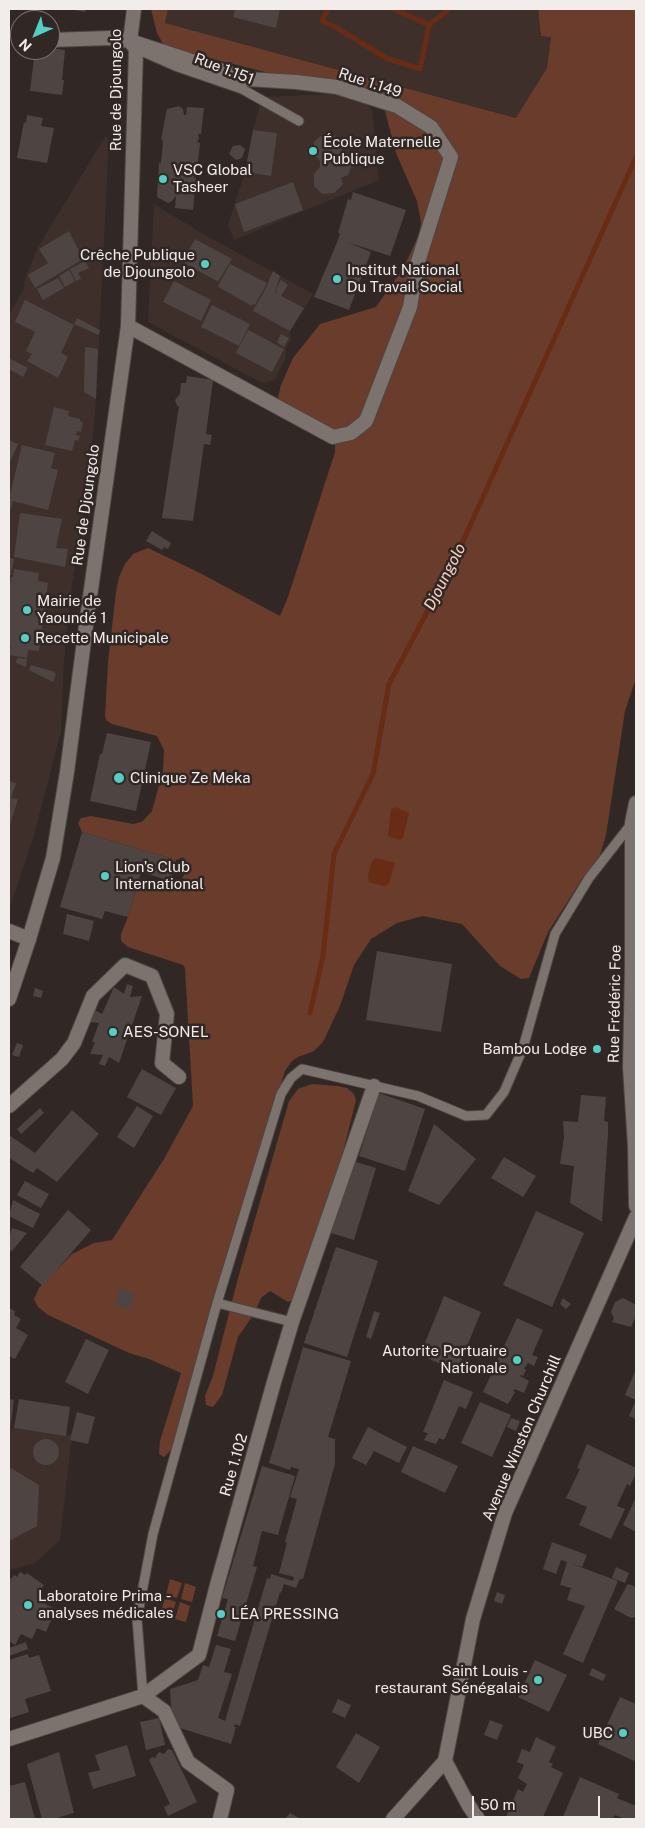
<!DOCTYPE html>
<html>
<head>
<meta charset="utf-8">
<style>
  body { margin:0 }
  #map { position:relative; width:645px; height:1828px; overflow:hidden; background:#312825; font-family:"Public Sans",sans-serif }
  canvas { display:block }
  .frame { position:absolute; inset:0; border:10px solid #f2ecea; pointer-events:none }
  .north { position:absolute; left:10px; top:10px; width:50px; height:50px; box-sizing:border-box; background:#312825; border:1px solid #7e7674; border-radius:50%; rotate:224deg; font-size:14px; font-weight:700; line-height:20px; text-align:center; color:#f2ecea }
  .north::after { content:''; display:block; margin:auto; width:18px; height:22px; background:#55cec5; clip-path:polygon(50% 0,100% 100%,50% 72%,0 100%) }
  .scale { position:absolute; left:472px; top:1796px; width:128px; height:22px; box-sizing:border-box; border:2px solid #f2ecea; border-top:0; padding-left:6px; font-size:15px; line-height:18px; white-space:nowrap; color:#f2ecea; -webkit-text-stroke:4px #312825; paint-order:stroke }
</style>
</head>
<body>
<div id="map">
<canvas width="645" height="1828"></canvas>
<div class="frame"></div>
<div class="north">N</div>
<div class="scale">50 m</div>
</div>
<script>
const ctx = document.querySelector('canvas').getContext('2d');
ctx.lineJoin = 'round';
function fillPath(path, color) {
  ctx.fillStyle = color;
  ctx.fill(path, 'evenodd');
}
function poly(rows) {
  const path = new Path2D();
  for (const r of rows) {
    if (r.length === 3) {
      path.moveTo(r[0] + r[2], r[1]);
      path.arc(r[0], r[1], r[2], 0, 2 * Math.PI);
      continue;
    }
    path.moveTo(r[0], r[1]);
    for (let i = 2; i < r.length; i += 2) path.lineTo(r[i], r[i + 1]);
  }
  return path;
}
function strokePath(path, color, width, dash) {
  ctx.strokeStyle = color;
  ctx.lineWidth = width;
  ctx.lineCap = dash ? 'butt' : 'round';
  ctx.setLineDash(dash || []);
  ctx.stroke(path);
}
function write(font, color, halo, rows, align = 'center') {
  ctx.font = font + ' "Public Sans",sans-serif';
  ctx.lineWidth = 5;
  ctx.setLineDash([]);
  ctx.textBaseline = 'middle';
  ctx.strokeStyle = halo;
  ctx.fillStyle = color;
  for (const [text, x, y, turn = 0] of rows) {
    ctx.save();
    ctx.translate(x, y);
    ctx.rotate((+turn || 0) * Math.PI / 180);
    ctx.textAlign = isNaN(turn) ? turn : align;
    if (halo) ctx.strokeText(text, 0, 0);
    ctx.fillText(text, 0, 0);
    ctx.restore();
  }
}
fillPath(poly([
  [168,9,538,9,541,36,551,37,547,68,517,118,165,23],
  [353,93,372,109,379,180,234,240,228,225,245,172,253,130,262,97],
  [105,137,109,139,96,399,90,470,72,585,64,660,61,732,34,835,9,910,9,314,24,289,25,279,38,247],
  [154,204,203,234,313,294,290,331,291,339,286,348,286,357,275,380,262,383,148,322],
  [9,1428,72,1435,60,1540,35,1563,9,1570]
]), '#3e2f2a');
fillPath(poly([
  [151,9,168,9,165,23,516,118,547,68,551,37,541,36,538,9,636,9,636,678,625,711,606,835,600,855,582,879,548,932,529,978,521,979,500,966,462,924,423,916,397,923,371,939,354,965,340,1006,323,1042,314,1051,298,1057,292,1061,285,1071,174,1447,164,1457,159,1454,160,1441,181,1373,149,1359,129,1353,48,1315,38,1307,34,1299,39,1288,72,1254,94,1243,112,1240,164,1159,193,1106,185,968,183,965,128,947,121,941,121,934,128,917,136,890,152,880,161,882,181,881,186,871,183,857,176,860,82,832,78,823,81,818,91,816,133,824,142,822,152,811,163,771,164,750,157,736,112,724,106,720,105,716,108,662,116,592,119,577,125,564,133,554,148,548,198,572,280,616,288,597,335,452,335,445,280,405,278,397,281,385,293,358,320,324,376,307,404,267,420,232,421,222,417,201,396,153,382,100,364,87,332,81,265,72,213,59,182,55,170,51,163,44,157,33],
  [312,1084,337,1086,347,1088,354,1094,356,1100,341,1160,326,1202,321,1229,294,1299,288,1302,270,1291,261,1298,254,1314,238,1337,222,1395,213,1407,206,1405,205,1396,213,1376,238,1278,289,1101,298,1089],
  [170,1579,182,1583,177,1598,166,1595],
  [185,1583,196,1587,192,1602,181,1599],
  [165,1598,176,1602,171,1618,160,1614],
  [180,1602,190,1606,186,1622,175,1619]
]), '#6a3c2b');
fillPath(poly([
  [395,807,409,813,403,838,399,840,388,836,391,809],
  [375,858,395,863,389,883,387,885,383,886,369,882,368,875,372,861]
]), '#682c15');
strokePath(poly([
  [328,9,322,21,334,26,386,58,420,69,429,25,449,9],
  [394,9,429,25],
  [310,1013,323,956,334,854,373,774,389,684,455,559,636,157]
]), '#682c15', 5);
fillPath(poly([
  [68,9,86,9,85,12],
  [235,9,280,9,276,28,233,17],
  [50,48,65,50,62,80,64,80,62,95,30,91,35,50,50,50],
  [179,106,183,109,184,115,186,115,187,107,204,108,201,134,198,134,199,138,197,142,200,143,197,170,194,170,196,174,193,178,196,178,193,210,175,208,176,196,172,201,168,203,157,197,159,163,161,163,163,141,161,139,167,109],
  [27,115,43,118,41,126,54,128,47,163,17,158,24,122,26,123],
  [253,130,277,133,271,176,245,172],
  [324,133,334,135,343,145,342,150,348,154,352,164,348,175,341,178,343,184,334,193,322,194,314,186,314,174,320,167,320,161,315,155,314,142],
  [240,145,245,149,242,158,236,160,229,154,233,146],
  [293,182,303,210,244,232,235,204],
  [353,192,406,210,390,256,347,242,371,252,349,310,314,297,338,240,340,233,338,233,348,199,351,200],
  [69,231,83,259,35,288,28,275,48,263,39,249],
  [195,239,232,259,219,280,217,281,182,262],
  [85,261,89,268,78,273,81,279,76,281,70,269],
  [230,264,267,283,255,305,253,304,252,306,220,288,218,286],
  [69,270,75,281,65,287,59,276],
  [273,271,280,276,275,292,277,294,276,289,281,280,288,285,281,296,304,308,290,331,253,311,266,288],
  [58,278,64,288,43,300,37,289],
  [174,281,211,300,201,321,163,302],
  [25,300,74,325,61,353,68,357,58,378,27,361,32,354,26,351,35,332,15,322],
  [212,305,250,324,239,346,201,327],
  [77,318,100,330,99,335,74,324],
  [248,330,284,349,272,372,236,353],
  [281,334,289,338,284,347,277,342],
  [85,347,98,349,96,399,84,392],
  [9,358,28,368,23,377,9,369],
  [187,376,213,380,206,434,212,435,210,445,204,444,193,521,162,518,179,406,177,406,175,400,180,394,181,383,186,383],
  [54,407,69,411,68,416,80,419,80,421,83,422,81,432,77,431,76,435,80,436,78,441,75,440,72,451,45,445],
  [9,440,18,444,9,464],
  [22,445,55,453,51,468,58,470,48,510,13,501,11,509,9,509,9,499],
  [20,513,62,519,56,548,68,549,65,567,14,557],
  [152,531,171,543,168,549,164,547,162,550,146,541],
  [9,558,14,559,11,575,9,575],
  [14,569,39,573,38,581,48,583,39,651,28,650,27,658,9,655,11,646,9,646,9,594,11,577,13,577],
  [17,658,27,659,26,667,16,663],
  [31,665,52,671,56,674,53,682,29,670],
  [107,733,151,742,136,811,90,801,100,754,102,754],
  [9,781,16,783,11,798,18,799,9,828],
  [82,832,176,860,170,881,141,872,128,917,105,911,102,919,60,907],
  [67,914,94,921,89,941,63,934],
  [377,951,452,964,441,1032,366,1020],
  [127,984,133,986,130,997,142,996,119,1063,109,1057,105,1066,99,1064,103,1055,90,1054,95,1042,92,1042,99,1023,90,1022,94,1010,102,1014,114,987,124,994],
  [35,988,43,991,41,998,33,996],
  [17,1043,23,1045,19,1057,12,1055],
  [142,1069,176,1088,161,1115,127,1097],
  [379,1093,425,1109,405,1171,359,1156],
  [581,1095,606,1097,604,1121,608,1122,608,1134,602,1222,570,1203,574,1166,560,1164,564,1137,563,1121,578,1122],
  [137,1106,153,1116,134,1148,117,1137],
  [40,1108,44,1113,21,1134,17,1129],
  [72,1110,99,1134,57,1182,37,1168,33,1173,9,1158,9,1135,35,1153],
  [434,1124,476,1159,439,1205,408,1191],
  [504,1157,536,1176,523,1197,491,1178],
  [353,1161,376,1168,354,1240,331,1233],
  [25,1181,49,1194,41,1208,17,1195],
  [13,1200,40,1214,33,1228,9,1216],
  [68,1210,91,1230,43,1286,20,1267],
  [536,1211,584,1233,552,1307,503,1285],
  [12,1228,27,1233,12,1251,9,1250,9,1238],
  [336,1247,378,1261,347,1357,304,1343],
  [120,1288,135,1294,129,1310,114,1305],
  [444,1296,481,1312,457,1371,420,1355],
  [563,1298,571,1304,566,1309,560,1304],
  [623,1298,636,1305,636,1316,631,1327,612,1322,614,1318,611,1312,615,1302],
  [9,1308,15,1311,14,1315,21,1319,16,1328,28,1335,15,1359,9,1356],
  [374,1311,380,1313,371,1339,366,1337],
  [517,1318,543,1330,532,1355,538,1357,534,1366,528,1363,524,1369,526,1370,523,1376,521,1375,520,1376,529,1381,524,1393,515,1389,513,1391,515,1392,508,1404,483,1392],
  [86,1339,109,1350,88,1394,65,1382],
  [303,1347,351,1361,328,1437,335,1439,335,1464,303,1579,300,1579,296,1588,284,1584,281,1593,280,1592,240,1726,235,1724,234,1727,236,1727,231,1744,177,1727,172,1720,170,1689,198,1680,203,1665,209,1667,216,1645,231,1649,224,1672,232,1674,218,1718,225,1721,267,1578,270,1579,271,1574,293,1581,294,1577,279,1573,287,1543,285,1542,297,1499,290,1497,299,1469,291,1467,290,1470,269,1463],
  [636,1369,636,1400,625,1395],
  [444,1380,473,1392,466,1409,459,1406,444,1440,439,1438,436,1444,424,1440,428,1433,423,1432],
  [9,1399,14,1400,10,1430,9,1430],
  [19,1399,70,1407,66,1436,14,1428],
  [636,1400,636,1419,629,1416],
  [480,1402,511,1415,492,1457,461,1443],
  [77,1412,95,1417,88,1444,70,1440],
  [511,1418,520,1421,516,1431,507,1427],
  [368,1427,407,1447,399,1463,374,1451,366,1465,352,1458],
  [46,1452,13],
  [587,1444,636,1468,636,1473,630,1486,627,1484,617,1506,625,1509,611,1539,579,1525,587,1507,566,1498,580,1469,577,1468],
  [413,1446,458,1466,445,1493,401,1472],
  [262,1466,295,1476,278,1535,262,1531,253,1566,257,1567,235,1641,217,1636,228,1599,222,1598],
  [9,1467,39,1485,37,1526,9,1541],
  [636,1497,636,1532,623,1525],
  [552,1542,587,1555,582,1567,561,1560,556,1574,543,1569],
  [567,1562,618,1581,583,1663,563,1654,585,1606,567,1600,571,1588,560,1585],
  [616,1567,629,1573,625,1583,612,1578],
  [20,1572,25,1575,27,1573,44,1585,37,1596,39,1601,56,1609,46,1632,37,1628,32,1639,21,1634,15,1645,9,1641,9,1577,11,1579,14,1575,17,1577],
  [628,1584,636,1587,636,1617,631,1618,614,1609],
  [497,1592,505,1595,502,1604,494,1601],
  [26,1642,28,1649,9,1656,9,1648],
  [28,1654,29,1658,39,1655,51,1691,25,1699,29,1712,10,1718,9,1660],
  [535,1660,567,1675,549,1712,518,1697],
  [592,1668,606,1675,603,1681,589,1675],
  [620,1697,636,1704,636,1756,634,1761,598,1744],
  [338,1699,351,1705,345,1718,332,1712],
  [159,1718,165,1745,146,1750,140,1722],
  [490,1720,503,1725,497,1740,484,1735],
  [356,1733,380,1747,359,1783,336,1767],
  [536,1737,556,1747,549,1762,553,1764,551,1767,563,1773,542,1819,511,1819,506,1817,518,1789,523,1792,527,1784,518,1778,524,1765,517,1762,522,1749,530,1752],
  [127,1745,136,1776,93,1789,88,1773,100,1770,95,1755],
  [168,1749,172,1750,197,1802,168,1816,164,1807,170,1804,149,1760,152,1757,156,1758,156,1756,159,1752,164,1754],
  [59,1752,74,1813,53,1819,42,1819,27,1764],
  [580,1777,619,1794,617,1798,636,1806,636,1819,625,1819,615,1815,613,1819,562,1819],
  [25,1782,35,1819,9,1819,9,1786],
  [290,1813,301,1819,285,1819]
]), '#4e4542');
const service = poly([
  [141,51,175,66,242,89,299,121],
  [217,1303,292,1322],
  [143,1696,137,1619,153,1534,217,1303,281,1094,291,1078,302,1069,418,1096,466,1116,486,1115,504,1092,523,1048,555,934,589,878,632,823]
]);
const minor = poly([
  [50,40,110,38,130,41,247,79,296,82,337,87,397,106,431,127,451,157,417,265,410,307,366,421,351,433,333,437,128,326],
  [636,803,632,823,632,967,630,1067,635,1147,636,1206],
  [9,931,29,939],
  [9,1106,62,1059,74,1043,93,996,125,965,152,976,167,1014,162,1063,179,1077],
  [143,1696,164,1711,188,1762,227,1790,220,1819],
  [9,1739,143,1696,199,1655,217,1585,274,1382,292,1322,374,1086],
  [393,1819,445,1761]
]);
const tertiary = poly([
  [9,999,29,939,53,858,67,772,87,618,128,326,136,49,130,41,134,9],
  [478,1819,469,1806,445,1761,473,1619,505,1513,636,1217]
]);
strokePath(service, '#4c4643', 11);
strokePath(minor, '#4c4643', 16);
strokePath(tertiary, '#4c4643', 16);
strokePath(service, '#7c726e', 9);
strokePath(minor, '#7c726e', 14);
strokePath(tertiary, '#7c726e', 14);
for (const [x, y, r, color] of [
  [313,151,5,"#55cec5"],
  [163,179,5,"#55cec5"],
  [205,264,5,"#55cec5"],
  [337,279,5,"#55cec5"],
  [27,610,5,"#55cec5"],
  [25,638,5,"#55cec5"],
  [119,778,6,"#55cec5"],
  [105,876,5,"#55cec5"],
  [113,1032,5,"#55cec5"],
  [597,1049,5,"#55cec5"],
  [517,1360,5,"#55cec5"],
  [28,1605,5,"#55cec5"],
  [221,1614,5,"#55cec5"],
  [538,1680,5,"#55cec5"],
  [623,1733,5,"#55cec5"]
]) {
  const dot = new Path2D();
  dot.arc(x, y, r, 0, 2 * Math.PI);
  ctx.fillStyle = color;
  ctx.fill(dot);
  strokePath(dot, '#312825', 2);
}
write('15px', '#f2ecea', '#312825', [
  ["Rue 1.151",224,69,21],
  ["Rue 1.149",370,83,18],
  ["Rue de Djoungolo",116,90,-90],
  ["Rue de Djoungolo",86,505,-82],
  ["Rue Frédéric Foe",615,1004,-89],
  ["Avenue Winston Churchill",522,1438,-67],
  ["Rue 1.102",234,1465,-74]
]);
write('15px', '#f2ecea', '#312825', [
  ["École Maternelle",323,142],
  ["Publique",323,159],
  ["VSC Global",173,170],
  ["Tasheer",173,187],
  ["Crêche Publique",195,255,"right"],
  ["de Djoungolo",195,272,"right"],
  ["Institut National",347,270],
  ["Du Travail Social",347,287],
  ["Mairie de",37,601],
  ["Yaoundé 1",37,618],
  ["Recette Municipale",35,638],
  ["Clinique Ze Meka",130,778],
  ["Lion's Club",115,867],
  ["International",115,884],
  ["AES-SONEL",123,1032],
  ["Bambou Lodge",587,1049,"right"],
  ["Autorite Portuaire",507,1351,"right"],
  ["Nationale",507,1368,"right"],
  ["Laboratoire Prima -",38,1596],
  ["analyses médicales",38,1613],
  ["LÉA PRESSING",231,1614],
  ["Saint Louis -",528,1671,"right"],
  ["restaurant Sénégalais",528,1688,"right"],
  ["UBC",613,1733,"right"]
], 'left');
write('italic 16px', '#f9d1c3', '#312825', [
  ["Djoungolo",445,577,-63]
]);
</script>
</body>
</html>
